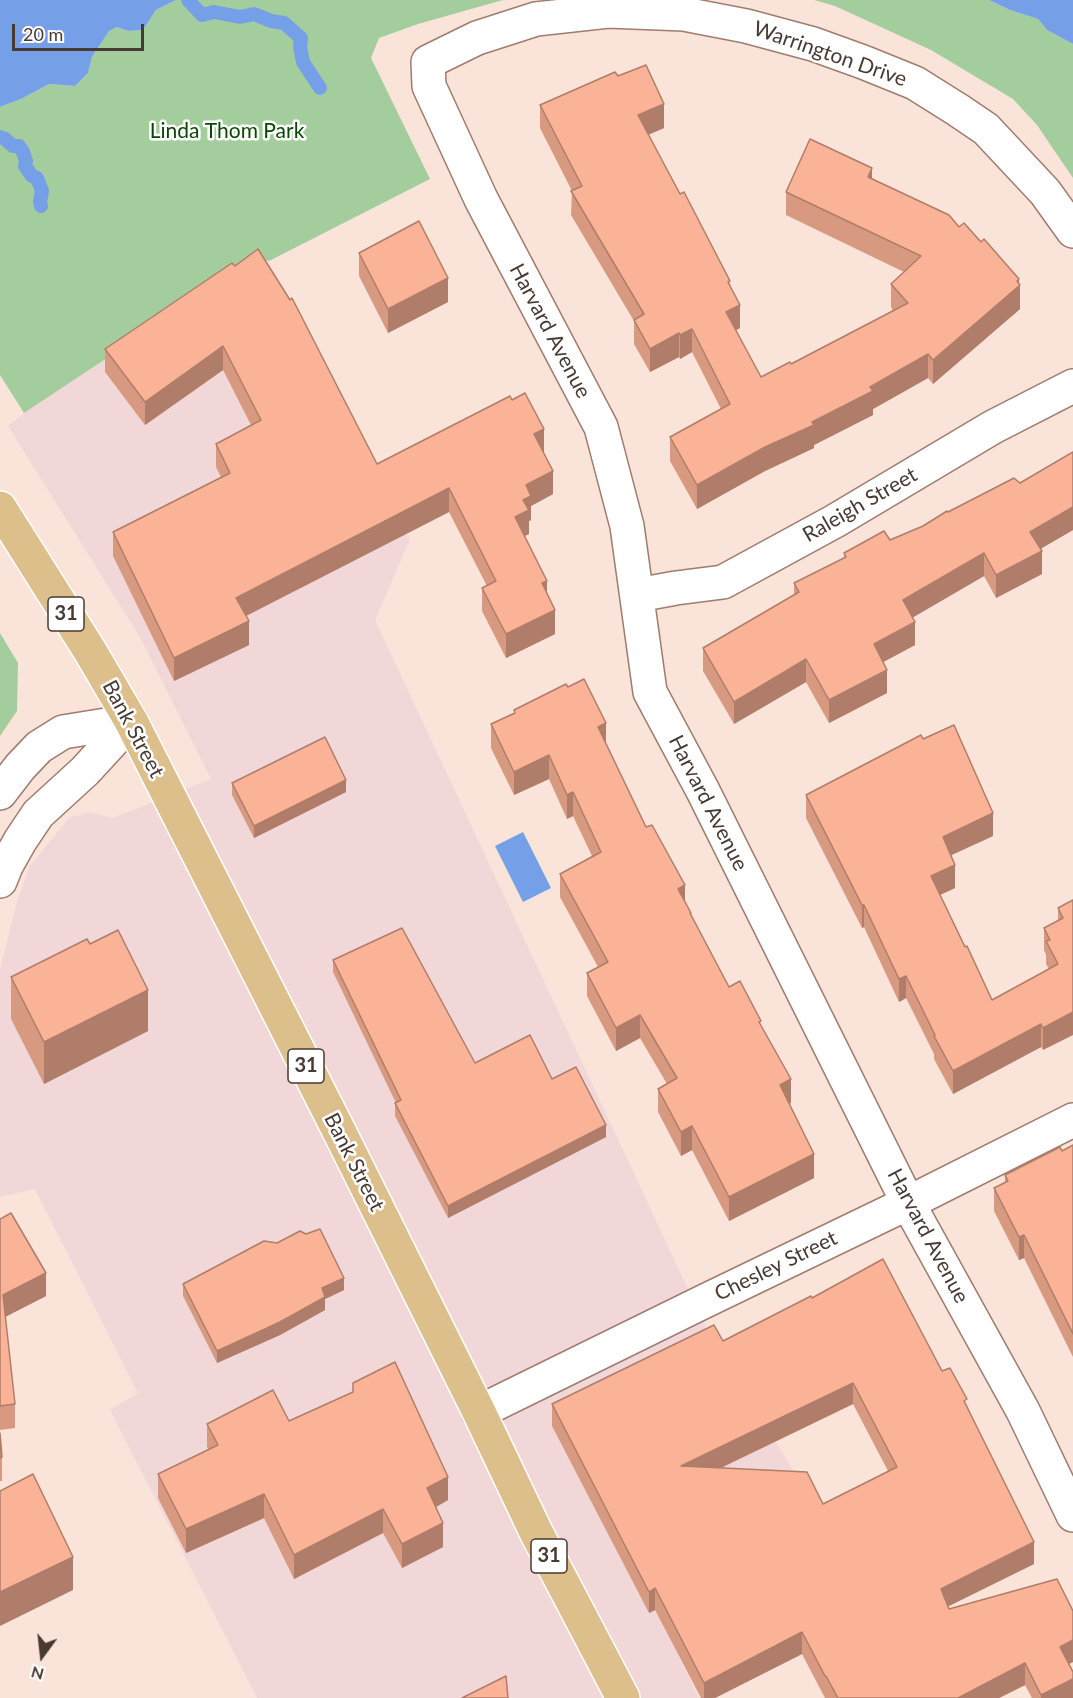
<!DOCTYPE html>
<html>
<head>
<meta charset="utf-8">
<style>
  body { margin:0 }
  #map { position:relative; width:1073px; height:1698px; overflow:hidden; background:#fae3d9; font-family:Lato,sans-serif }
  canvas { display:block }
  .north { position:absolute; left:12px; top:1626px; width:60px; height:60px; -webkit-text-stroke:4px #fff; paint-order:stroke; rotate:195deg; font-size:16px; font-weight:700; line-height:24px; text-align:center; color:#483932 }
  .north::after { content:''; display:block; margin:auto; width:21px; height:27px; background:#483932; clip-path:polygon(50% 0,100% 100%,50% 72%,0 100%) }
  .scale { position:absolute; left:12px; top:24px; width:132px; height:27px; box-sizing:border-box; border:3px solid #483932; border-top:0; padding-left:8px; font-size:18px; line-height:21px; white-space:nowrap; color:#483932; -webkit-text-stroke:4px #fff; paint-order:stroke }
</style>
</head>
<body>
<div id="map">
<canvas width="1073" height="1698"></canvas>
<div class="north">N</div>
<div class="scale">20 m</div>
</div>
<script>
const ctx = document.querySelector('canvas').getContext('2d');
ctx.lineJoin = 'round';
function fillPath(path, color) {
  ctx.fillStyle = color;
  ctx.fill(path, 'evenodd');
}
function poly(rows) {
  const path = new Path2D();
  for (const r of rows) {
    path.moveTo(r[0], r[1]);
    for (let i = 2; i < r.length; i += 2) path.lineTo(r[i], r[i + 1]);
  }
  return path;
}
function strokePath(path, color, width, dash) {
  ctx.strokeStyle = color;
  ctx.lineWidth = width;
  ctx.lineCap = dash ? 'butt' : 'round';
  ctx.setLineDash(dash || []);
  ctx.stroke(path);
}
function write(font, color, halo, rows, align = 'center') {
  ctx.font = font + ' Lato,sans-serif';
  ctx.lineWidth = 5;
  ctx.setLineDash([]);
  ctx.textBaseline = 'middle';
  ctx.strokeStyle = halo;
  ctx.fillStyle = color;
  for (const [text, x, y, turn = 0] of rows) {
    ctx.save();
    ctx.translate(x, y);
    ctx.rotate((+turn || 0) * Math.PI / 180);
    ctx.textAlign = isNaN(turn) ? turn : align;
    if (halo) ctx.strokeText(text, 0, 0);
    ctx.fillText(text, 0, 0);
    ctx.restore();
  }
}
fillPath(poly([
  [258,258,343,405,410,539,375,620,710,1336,828,1527,658,1614,699,1698,257,1698,110,1410,138,1393,35,1189,0,1197,0,970,18,898,30,866,69,818,89,812,113,818,211,779,141,639,8,426,24,413]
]), '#f2d7d9');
fillPath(poly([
  [176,0,503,0,418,24,379,38,371,58,430,179,269,261,258,258,24,413,0,375,0,107,21,99,49,84,75,86,88,73,92,57,109,31,117,27,128,31,143,30,156,10],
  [814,0,989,0,1010,10,1038,19,1047,30,1073,44,1073,178,1037,125,1013,99,931,50,835,6],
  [0,633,18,663,17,711,0,736]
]), '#a4cd9d');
fillPath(poly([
  [0,0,176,0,156,10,143,30,128,31,117,27,109,31,92,57,88,73,75,86,49,84,21,99,0,107],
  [989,0,1073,0,1073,44,1047,30,1038,19,1010,10],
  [523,832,551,888,523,902,495,846]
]), '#75a0e8');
strokePath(poly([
  [188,0,202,15,214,12,240,17,254,14,271,21,284,23,301,38,300,47,303,62,320,88],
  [0,137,5,139,13,146,19,146,23,152,26,161,25,166,32,176,37,178,42,191,40,202,41,206]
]), '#75a0e8', 14);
const minor = poly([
  [1073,231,1045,192,986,129,958,110,915,83,863,62,813,44,746,26,684,14,608,11,536,19,477,38,428,62,429,86,481,199,601,427,627,526,650,692,703,791,908,1203,1023,1411,1073,1515],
  [638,595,676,588,723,582,835,521,993,427,1073,386],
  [479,1412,707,1300,908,1203,1073,1120]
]);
const tertiary = poly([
  [0,793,20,767,39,747,63,732,131,721],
  [0,881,6,866,20,841,38,814,85,771,131,721]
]);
const primary = poly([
  [0,508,90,651,131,721,340,1133,479,1412,536,1532,623,1698]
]);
strokePath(minor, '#9f7c6e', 36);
strokePath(tertiary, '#9f7c6e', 36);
strokePath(primary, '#fff', 36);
strokePath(minor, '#fff', 33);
strokePath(tertiary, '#fff', 33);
strokePath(primary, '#ddbf8c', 33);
fillPath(poly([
  [540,105,664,128,648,135,730,284,740,328,736,330,761,377,791,364,893,311,891,307,891,284,904,272,786,215,786,192,872,178,959,227,1019,283,1020,309,933,384,928,378,873,409,873,415,814,445,814,448,765,471,697,509,670,461,670,437,721,409,692,352,680,359,679,357,650,372,634,344,634,321,571,215,572,191,540,128],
  [359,253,448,302,388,333,359,276],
  [232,263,377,464,543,453,553,494,531,506,531,520,529,521,529,534,525,536,547,595,555,634,506,658,482,611,482,588,487,586,449,512,246,616,249,645,174,681,113,556,113,532,221,477,216,467,216,444,251,425,223,370,145,425,105,372,105,349],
  [1073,452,1073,530,1040,549,1042,574,996,598,984,576,912,618,915,645,883,662,887,693,829,723,806,682,734,724,703,671,703,648,794,595,794,583,844,558,844,553,890,540,923,526,948,512,1020,483],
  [514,710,606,744,646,827,685,900,691,916,729,987,761,1025,791,1103,789,1104,814,1178,729,1221,692,1150,681,1156,658,1112,658,1089,667,1084,640,1038,616,1051,587,996,587,973,598,967,560,897,560,874,592,856,573,816,567,819,549,779,514,795,491,748,491,724,514,713],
  [923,739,993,836,951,855,955,888,940,895,992,1000,1049,969,1046,964,1046,955,1044,950,1044,928,1058,921,1058,908,1073,900,1043,1050,1041,1047,953,1094,934,1059,934,1054,906,998,899,1002,864,927,862,928,806,818,806,795],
  [232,783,346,792,254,838,232,795],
  [90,944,148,1031,44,1084,11,1019,11,977],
  [333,960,475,1063,552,1079,606,1137,448,1218,395,1116,395,1103,396,1103,333,972],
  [1073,1145,1073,1357,1024,1258,1019,1260,994,1211,994,1188,1005,1183,1005,1175,1062,1151],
  [0,1219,46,1296,5,1317,15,1404,15,1428,0,1430],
  [183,1284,344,1290,325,1299,325,1310,280,1335,217,1363,183,1296],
  [812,1298,942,1371,967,1405,1034,1564,948,1606,949,1609,1073,1662,1069,1664,1073,1698,1032,1698,1025,1685,999,1698,825,1698,802,1654,715,1698,701,1698,655,1610,649,1613,552,1426,552,1404,723,1341],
  [853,1404,888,1471,823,1504,721,1468],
  [353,1383,448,1500,436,1507,443,1547,402,1568,383,1533,294,1579,264,1518,186,1553,158,1498,158,1474,209,1450,207,1447,207,1424,289,1421,353,1392],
  [0,1433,2,1457,2,1481,0,1481]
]), '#d79a81');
fillPath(poly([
  [664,104,664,128,638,139,638,115],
  [872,168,872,191,868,177],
  [448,278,448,302,388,333,388,309],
  [1019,279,1019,286,1020,285,1020,309,933,384,933,360],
  [740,305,740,328,726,335,726,312],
  [692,329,692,352,680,359,680,335],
  [679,333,679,357,650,372,650,349],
  [223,346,223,370,145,425,145,402],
  [928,354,928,378,873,409,873,415,814,445,814,448,765,471,697,509,697,485,812,422,870,387],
  [544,429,544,453,534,434],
  [553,471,553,494,531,506,531,520,529,521,529,534,515,540,515,517,523,500,526,485],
  [449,488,449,512,236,621,236,598],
  [1073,507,1073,530,1030,555,1030,532],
  [1042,551,1042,574,996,598,996,575],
  [984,553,984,576,903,623,903,600],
  [547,581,547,605,542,583],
  [555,610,555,634,506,658,506,634],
  [249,621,249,645,174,681,174,658],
  [915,622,915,645,874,667,874,644],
  [806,659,806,682,734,724,734,702],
  [887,670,887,693,829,723,829,700],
  [606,723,606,746,598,727],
  [549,755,549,779,514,795,514,772],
  [346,780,346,792,254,838,254,826],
  [573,792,573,816,567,819,567,795],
  [993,813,993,836,943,859,943,837],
  [955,865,955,888,931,899,931,876],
  [685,885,685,909,678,889],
  [862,905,864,905,864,927,862,928],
  [906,976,906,998,899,1002,899,979],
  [148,990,148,1031,44,1084,44,1042],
  [1073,1012,1073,1035,1043,1050,1043,1028],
  [640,1015,640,1038,616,1051,616,1028],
  [1041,1024,1041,1047,953,1094,953,1071],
  [791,1079,791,1103,780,1109,780,1085],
  [606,1125,606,1137,448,1218,448,1206],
  [692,1126,692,1150,681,1156,681,1132],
  [814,1154,814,1178,729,1221,729,1197],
  [1024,1235,1024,1258,1019,1260,1019,1237],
  [46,1273,46,1296,3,1318,3,1295],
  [344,1278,344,1290,325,1299,325,1310,280,1335,217,1363,217,1351,322,1288],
  [853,1383,853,1404,681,1487,681,1466],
  [448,1477,448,1500,427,1512,427,1488],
  [264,1494,264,1518,186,1553,186,1529],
  [383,1509,383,1533,294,1579,294,1555],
  [443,1523,443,1547,402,1568,402,1544],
  [1034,1542,1034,1564,941,1610,941,1589],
  [73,1557,73,1590,0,1626,0,1592],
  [655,1588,655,1610,649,1613,649,1592],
  [802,1632,802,1654,715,1698,704,1698,704,1683],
  [1073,1640,1073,1662,1060,1668,1060,1647],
  [1025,1663,1025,1685,999,1698,958,1698],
  [1073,1679,1073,1698,1041,1698,1041,1695]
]), '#af7d69');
const building = poly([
  [646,65,664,104,638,115,680,194,684,192,730,281,728,282,740,305,726,312,761,377,790,362,791,364,908,303,891,284,921,256,786,192,810,139,872,168,868,177,949,215,959,227,964,223,981,242,984,239,1019,279,1017,281,1020,285,933,360,928,354,870,387,873,391,812,422,814,425,765,447,697,485,670,437,730,404,692,329,680,335,679,333,650,349,634,320,644,314,571,191,582,186,540,105,615,72,618,76,646,65],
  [419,221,448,278,388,309,359,253,419,221],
  [258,249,290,300,292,298,377,464,510,396,512,400,525,393,544,429,534,434,553,471,526,485,531,496,523,500,529,510,515,517,547,581,542,583,555,610,506,634,482,588,496,581,449,488,236,598,249,621,174,658,113,532,230,473,216,444,261,420,223,346,145,402,105,349,232,263,235,266,258,249],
  [1073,452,1073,507,1030,532,1042,551,996,575,984,553,903,600,915,622,874,644,887,670,829,700,806,659,734,702,703,648,799,592,794,583,846,557,844,553,884,531,890,540,923,526,947,511,948,512,1014,478,1020,483,1073,452],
  [584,679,606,723,598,727,646,827,652,825,685,885,678,889,691,913,690,913,729,987,740,981,761,1021,759,1022,791,1079,780,1085,814,1154,729,1197,692,1126,681,1132,658,1089,677,1078,640,1015,616,1028,587,973,608,962,560,874,601,852,573,792,567,795,549,755,514,772,491,724,515,713,514,710,566,684,568,687,584,679],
  [954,725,993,813,943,837,955,865,931,876,965,947,967,946,992,1000,1058,964,1046,941,1050,940,1044,928,1063,918,1058,908,1073,900,1073,1012,1043,1028,1041,1024,953,1071,934,1036,935,1035,906,976,899,979,864,905,862,905,806,795,921,735,923,739,954,725],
  [325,737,346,780,254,826,232,783,325,737],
  [402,928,475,1063,530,1035,552,1079,576,1067,606,1125,448,1206,395,1103,401,1100,333,960,402,928],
  [118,930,148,990,44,1042,11,977,87,939,90,944,118,930],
  [1073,1145,1073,1334,1024,1235,1019,1237,994,1188,1008,1181,1005,1175,1060,1147,1062,1151,1073,1145],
  [11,1213,46,1273,3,1295,15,1404,0,1406,0,1219,11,1213],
  [320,1229,344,1278,322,1288,325,1297,280,1322,217,1351,183,1284,264,1241,277,1243,300,1231,306,1234,320,1229],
  [883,1259,942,1371,950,1368,967,1399,964,1401,1034,1542,941,1589,949,1609,1057,1579,1073,1611,1073,1640,1060,1647,1073,1672,1073,1679,1041,1695,1025,1663,958,1698,838,1698,826,1676,825,1676,802,1632,704,1683,655,1588,649,1592,552,1404,714,1325,723,1341,811,1296,812,1298,883,1259],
  [853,1383,897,1467,823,1504,807,1472,681,1466,853,1383],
  [395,1362,448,1477,427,1488,443,1523,402,1544,383,1509,294,1555,264,1494,186,1529,158,1474,218,1445,207,1424,273,1390,289,1421,353,1392,353,1383,395,1362],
  [0,1433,2,1457,0,1458,0,1433],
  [33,1474,73,1557,0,1592,0,1491,33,1474],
  [506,1676,508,1698,462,1698,506,1676]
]);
fillPath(building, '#fab396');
strokePath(building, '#af7d69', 1.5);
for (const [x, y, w] of [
  [66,614,36],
  [306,1066,36],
  [549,1556,36]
]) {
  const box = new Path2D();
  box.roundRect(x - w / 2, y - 17, w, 34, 4.5);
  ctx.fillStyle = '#fff';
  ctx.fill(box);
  strokePath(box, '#483932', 1.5);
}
write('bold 20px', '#483932', null, [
  ["31",66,614],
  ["31",306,1066],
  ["31",549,1556]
]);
write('21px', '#483932', '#fff', [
  ["Warrington Drive",830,54,19],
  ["Harvard Avenue",550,331,62],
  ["Raleigh Street",860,505,-30],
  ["Bank Street",133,729,62],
  ["Harvard Avenue",708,803,63],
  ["Bank Street",354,1162,63],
  ["Harvard Avenue",928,1236,62],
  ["Chesley Street",776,1266,-26]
]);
write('21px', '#094800', '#fff', [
  ["Linda Thom Park",227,131]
]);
</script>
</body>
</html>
